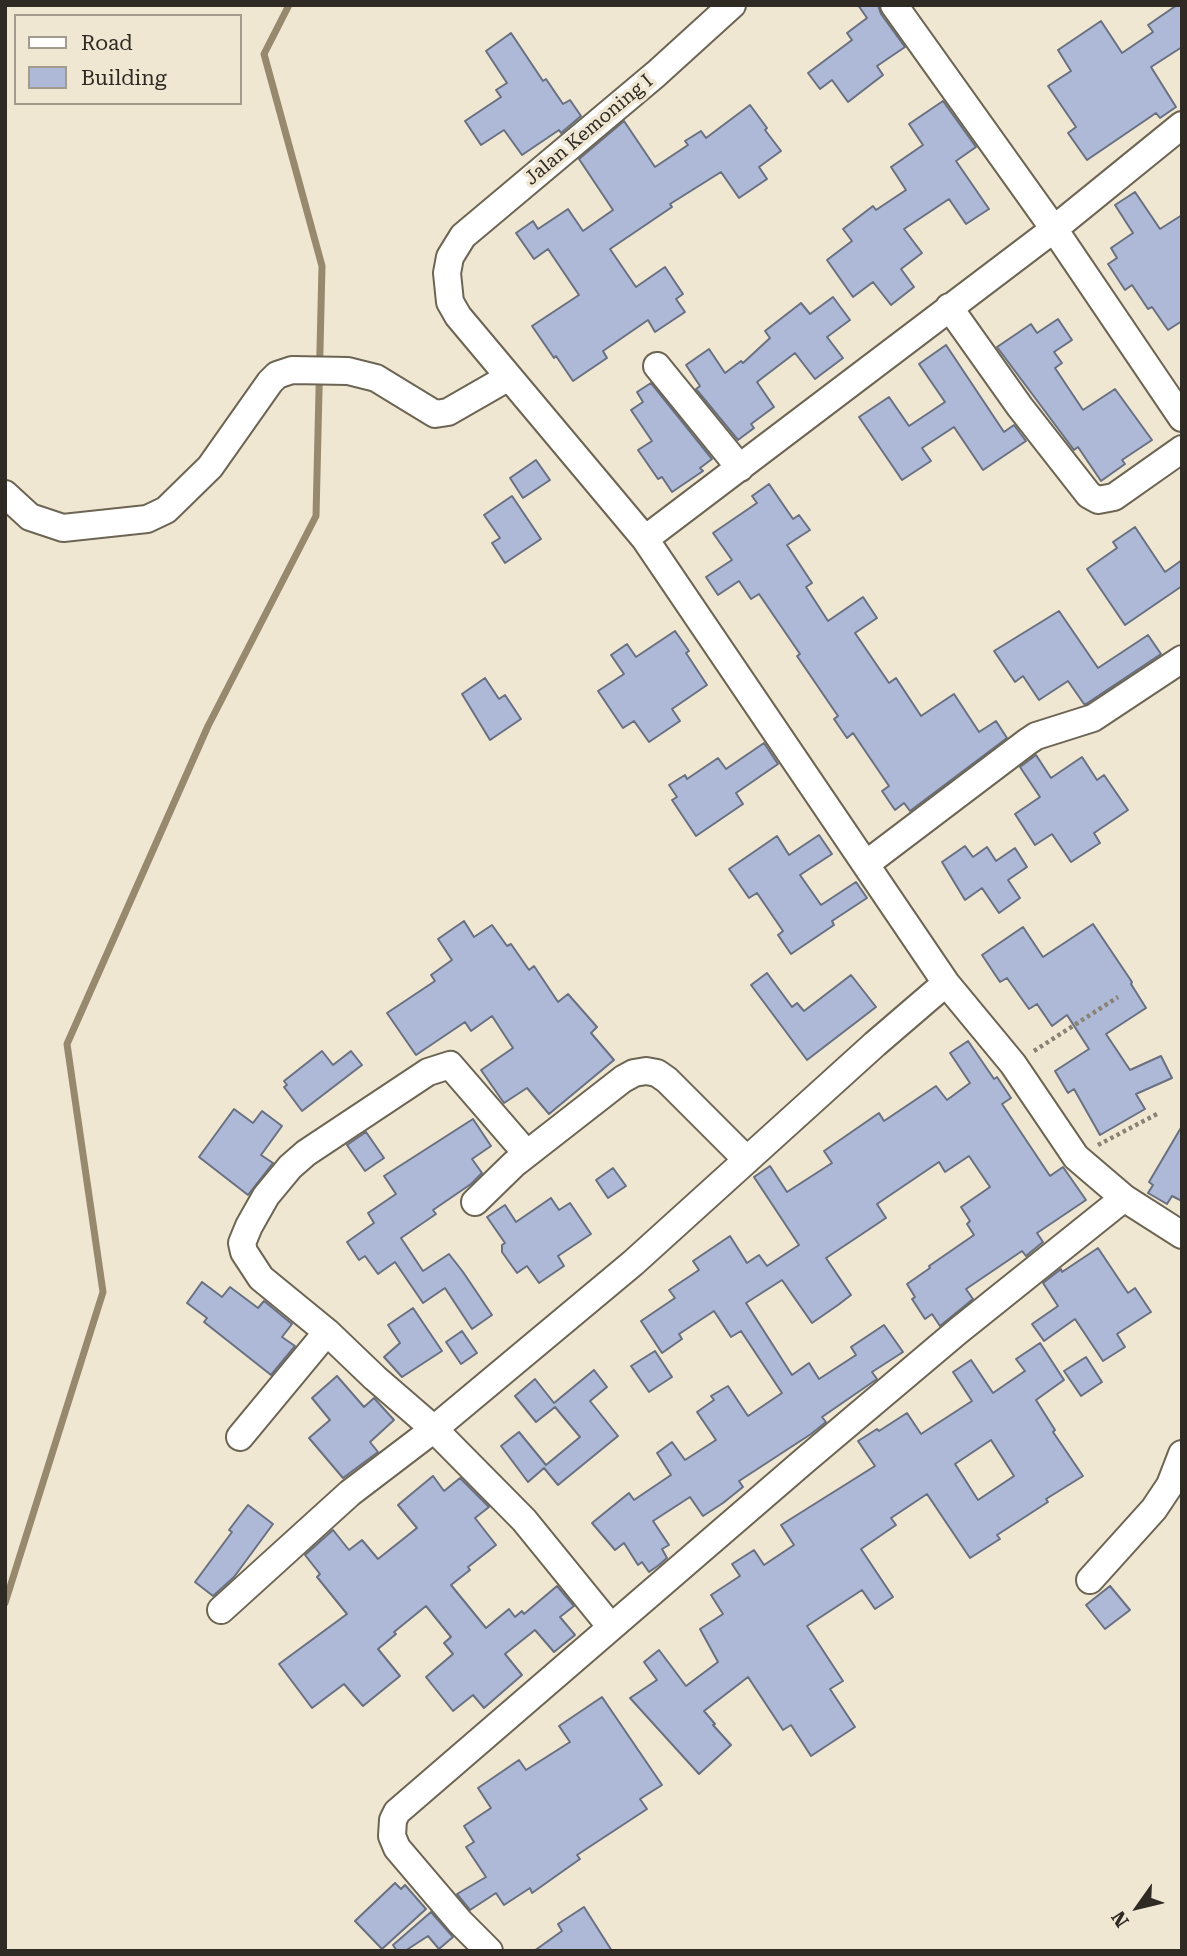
<!DOCTYPE html>
<html>
<head>
<meta charset="utf-8">
<style>
  body { margin:0 }
  #map { position:relative; width:1187px; height:1956px; overflow:hidden; background:#f0e7d3; font-family:"Roboto Serif",serif }
  canvas { display:block }
  .frame { position:absolute; inset:0; border:7px solid #2f2b24; pointer-events:none }
  .legend { position:absolute; left:14px; top:14px; width:228px; height:91px; box-sizing:border-box; background:#f0e7d3; border:2px solid #a39c8d; margin:0; padding:9px 12px; list-style:none; font-size:21px; color:#2f2b24 }
  .legend li { display:flex; align-items:center; gap:14px; height:35px }
  .legend b { width:35px; border:2px solid #a39c8d }
  .north { position:absolute; left:1103px; top:1872px; width:70px; height:70px; -webkit-text-stroke:5px #f0e7d3; paint-order:stroke; rotate:236deg; font-size:19px; font-weight:700; line-height:28px; text-align:center; color:#2f2b24 }
  .north::after { content:''; display:block; margin:auto; width:24px; height:32px; background:#2f2b24; clip-path:polygon(50% 0,100% 100%,50% 72%,0 100%) }
</style>
</head>
<body>
<div id="map">
<canvas width="1187" height="1956"></canvas>
<div class="frame"></div>
<ul class="legend">
<li><b style="height:9px;background:#fff"></b>Road</li>
<li><b style="height:19px;background:#adb9d6"></b>Building</li>
</ul>
<div class="north">N</div>
</div>
<script>
const ctx = document.querySelector('canvas').getContext('2d');
ctx.lineJoin = 'round';
function poly(rows) {
  const path = new Path2D();
  for (const r of rows) {
    path.moveTo(r[0], r[1]);
    for (let i = 2; i < r.length; i += 2) path.lineTo(r[i], r[i + 1]);
  }
  return path;
}
function strokePath(path, color, width, dash) {
  ctx.strokeStyle = color;
  ctx.lineWidth = width;
  ctx.lineCap = dash ? 'butt' : 'round';
  ctx.setLineDash(dash || []);
  ctx.stroke(path);
}
function fillPath(path, color) {
  ctx.fillStyle = color;
  ctx.fill(path, 'evenodd');
}
function write(font, color, halo, rows, align = 'center') {
  ctx.font = font + ' "Roboto Serif",serif';
  ctx.lineWidth = 7;
  ctx.setLineDash([]);
  ctx.textBaseline = 'middle';
  ctx.strokeStyle = halo;
  ctx.fillStyle = color;
  for (const [text, x, y, turn = 0] of rows) {
    ctx.save();
    ctx.translate(x, y);
    ctx.rotate((+turn || 0) * Math.PI / 180);
    ctx.textAlign = isNaN(turn) ? turn : align;
    if (halo) ctx.strokeText(text, 0, 0);
    ctx.fillText(text, 0, 0);
    ctx.restore();
  }
}
strokePath(poly([
  [5,1603,103,1292,67,1044,208,726,316,516,322,266,264,54,289,5]
]), '#96896d', 7);
const building = poly([
  [858,5,878,5,881,14,905,47,877,66,883,75,848,102,832,80,820,89,808,73,852,40,847,33,867,18,858,5],
  [1177,5,1182,5,1182,47,1151,67,1176,107,1160,118,1156,113,1087,160,1068,133,1076,127,1048,86,1071,71,1058,50,1101,21,1122,53,1153,32,1148,25,1177,5],
  [511,33,543,81,546,79,563,104,570,100,581,116,561,133,559,130,522,155,504,130,481,145,465,121,501,97,496,90,507,83,486,51,511,33],
  [943,101,976,147,956,161,989,209,966,224,949,199,904,229,922,253,901,269,914,287,891,305,873,282,853,297,827,260,852,241,843,229,873,206,876,210,906,190,891,167,923,145,909,124,943,101],
  [750,105,767,128,765,130,781,151,759,167,767,179,739,198,721,172,670,204,672,207,610,249,636,287,665,267,683,294,676,299,685,312,655,332,648,320,603,351,607,358,573,381,556,356,554,358,532,326,579,295,548,249,534,259,516,233,533,221,538,229,568,209,583,231,613,210,579,159,624,121,655,167,688,145,685,141,701,131,706,138,750,105],
  [1135,192,1160,229,1182,215,1182,321,1168,330,1152,307,1148,309,1132,285,1125,290,1108,264,1117,258,1111,248,1133,233,1115,205,1135,192],
  [833,297,850,320,827,337,843,358,815,379,795,353,757,382,774,407,751,424,754,428,738,440,696,389,700,386,686,365,709,349,725,373,741,361,743,363,770,338,765,331,801,303,810,314,833,297],
  [1058,319,1072,340,1054,352,1062,363,1055,368,1083,410,1115,389,1152,440,1122,460,1125,464,1101,481,1078,447,1074,450,997,347,1031,324,1037,333,1058,319],
  [946,345,1004,432,1014,425,1026,441,983,470,954,427,922,448,931,461,902,480,859,417,889,397,909,426,945,402,919,364,946,345],
  [651,383,712,459,700,468,703,471,672,492,662,477,658,479,638,450,652,441,631,410,643,402,637,392,651,383],
  [536,460,550,480,523,498,510,478,536,460],
  [769,484,793,519,799,515,810,530,787,545,812,583,806,587,828,621,863,597,877,618,855,633,889,683,896,678,921,716,954,694,979,732,996,721,1007,738,910,811,904,803,895,810,882,791,889,786,853,733,847,738,834,719,838,716,797,656,800,654,759,594,751,599,739,581,718,595,706,577,732,560,713,533,757,503,752,496,769,484],
  [512,496,541,539,505,563,492,543,500,538,484,515,512,496],
  [1135,527,1165,572,1182,560,1182,586,1125,625,1087,569,1117,548,1113,542,1135,527],
  [1059,611,1098,668,1148,635,1161,654,1086,704,1084,704,1068,681,1039,700,1023,676,1015,682,994,651,1059,611],
  [675,631,689,651,686,653,707,685,672,709,680,721,649,742,634,721,623,728,598,691,624,674,611,655,627,644,636,657,675,631],
  [485,678,499,699,505,695,521,719,490,740,462,694,485,678],
  [764,743,778,764,736,793,743,804,696,836,672,800,677,797,669,785,685,775,687,779,718,758,726,769,764,743],
  [1036,755,1051,778,1082,757,1097,780,1104,775,1128,810,1094,833,1100,843,1071,862,1052,834,1035,845,1015,814,1040,797,1020,767,1036,755],
  [819,835,832,854,800,875,821,905,856,882,867,898,832,921,834,925,791,954,778,935,783,931,757,893,749,898,729,869,777,836,789,855,819,835],
  [965,846,973,857,987,847,996,861,1015,848,1027,867,1008,880,1020,898,999,913,982,888,965,900,942,862,965,846],
  [464,921,474,937,492,925,507,946,511,944,529,970,534,966,558,1002,568,994,597,1027,591,1033,614,1060,549,1114,527,1088,504,1103,481,1070,513,1048,492,1016,471,1031,465,1022,416,1055,387,1013,435,981,431,975,452,960,438,939,464,921],
  [1093,924,1132,982,1131,984,1146,1008,1106,1034,1130,1070,1161,1056,1172,1078,1136,1094,1145,1109,1100,1135,1074,1089,1068,1093,1055,1071,1089,1049,1067,1015,1052,1026,1037,1004,1029,1009,1007,978,1000,982,982,955,1023,927,1043,957,1093,924],
  [767,973,792,1007,797,1003,804,1011,851,975,876,1007,807,1060,751,985,767,973],
  [968,1041,994,1079,997,1077,1011,1098,1002,1104,1050,1176,1063,1167,1086,1200,1037,1233,1043,1242,1026,1256,1022,1251,966,1289,973,1299,940,1326,932,1314,925,1319,912,1299,915,1297,907,1284,930,1268,929,1266,974,1235,967,1224,970,1221,961,1207,990,1187,969,1156,945,1172,939,1162,877,1204,886,1218,826,1258,851,1295,838,1305,812,1323,782,1280,746,1303,792,1375,809,1363,819,1379,856,1355,851,1347,884,1325,903,1352,872,1372,877,1379,822,1417,826,1422,811,1434,739,1481,743,1487,723,1503,703,1516,690,1497,653,1521,669,1545,662,1549,667,1558,659,1565,649,1572,642,1562,638,1565,624,1543,615,1550,592,1523,629,1493,634,1500,671,1475,657,1453,672,1442,685,1460,716,1440,697,1412,714,1400,711,1396,728,1386,748,1416,782,1393,741,1331,731,1337,714,1311,679,1334,682,1339,662,1353,641,1321,675,1298,669,1290,699,1270,693,1261,730,1236,747,1263,759,1255,767,1266,799,1245,754,1177,770,1166,787,1192,832,1163,824,1151,879,1113,884,1121,936,1086,947,1100,970,1083,950,1053,968,1041],
  [322,1051,333,1065,351,1051,362,1065,302,1111,284,1087,287,1085,284,1081,322,1051],
  [234,1109,253,1123,262,1111,282,1126,261,1155,273,1163,248,1195,199,1157,234,1109],
  [473,1119,491,1146,472,1159,482,1173,471,1184,433,1210,436,1214,401,1238,423,1271,449,1254,463,1272,492,1315,472,1329,445,1288,423,1303,395,1262,378,1274,365,1256,359,1260,347,1242,374,1223,368,1213,396,1194,384,1176,473,1119],
  [1182,1126,1182,1201,1172,1196,1167,1204,1148,1193,1153,1185,1149,1182,1182,1126],
  [366,1132,384,1158,365,1171,347,1145,366,1132],
  [613,1168,626,1186,608,1198,596,1180,613,1168],
  [551,1198,559,1210,570,1203,591,1234,558,1256,564,1266,539,1283,527,1266,517,1273,502,1252,502,1245,505,1243,487,1217,505,1205,516,1222,551,1198],
  [1098,1248,1128,1293,1135,1288,1151,1312,1117,1334,1125,1347,1103,1361,1075,1319,1044,1341,1032,1324,1058,1306,1043,1283,1061,1269,1062,1272,1098,1248],
  [202,1282,222,1297,230,1287,258,1308,264,1301,292,1324,282,1337,295,1346,271,1375,204,1322,207,1318,187,1303,202,1282],
  [413,1308,442,1351,402,1377,384,1357,400,1343,388,1325,413,1308],
  [462,1331,477,1353,461,1364,446,1342,462,1331],
  [1040,1343,1064,1380,1036,1400,1055,1430,1053,1432,1083,1476,1046,1499,1048,1502,997,1535,1000,1539,970,1558,927,1494,891,1518,896,1525,861,1549,893,1597,875,1609,862,1590,807,1626,843,1681,830,1689,855,1727,811,1756,791,1725,783,1730,748,1677,704,1711,715,1724,713,1725,731,1745,699,1774,630,1698,657,1680,644,1662,659,1650,686,1686,718,1662,700,1629,723,1614,711,1595,740,1576,732,1564,754,1550,764,1565,794,1545,781,1525,875,1466,858,1441,877,1429,879,1431,907,1413,921,1434,972,1401,953,1372,971,1360,993,1393,1025,1371,1016,1359,1040,1343],
  [991,1440,1014,1476,978,1500,955,1464,991,1440],
  [655,1351,672,1377,649,1392,631,1366,655,1351],
  [1086,1357,1102,1382,1081,1396,1064,1371,1086,1357],
  [594,1370,607,1387,590,1401,618,1436,558,1485,544,1468,528,1482,501,1446,519,1432,546,1465,580,1437,555,1407,536,1422,515,1396,535,1379,554,1403,594,1370],
  [337,1376,364,1407,374,1398,394,1420,370,1442,378,1452,343,1478,309,1438,330,1420,312,1398,337,1376],
  [433,1476,444,1491,460,1478,489,1507,475,1518,496,1545,468,1567,470,1570,451,1585,486,1628,509,1609,515,1617,522,1611,524,1614,557,1586,574,1606,560,1617,575,1635,554,1652,535,1630,505,1654,522,1675,484,1708,473,1695,453,1711,426,1677,453,1654,444,1643,451,1637,426,1606,394,1632,396,1634,378,1649,400,1676,363,1706,344,1684,312,1708,279,1664,347,1614,317,1577,320,1574,305,1555,333,1530,349,1550,362,1540,378,1559,417,1528,398,1505,433,1476],
  [248,1505,273,1524,234,1577,213,1596,195,1582,232,1532,229,1530,248,1505],
  [1110,1586,1130,1610,1105,1629,1086,1605,1110,1586],
  [602,1697,662,1785,640,1799,647,1809,577,1855,580,1859,532,1893,530,1888,504,1905,496,1893,470,1910,457,1894,486,1877,466,1847,474,1842,464,1826,491,1808,478,1788,519,1760,526,1770,570,1742,559,1726,602,1697],
  [395,1883,401,1889,405,1885,426,1909,382,1949,355,1921,395,1883],
  [584,1907,612,1951,534,1951,562,1931,558,1924,584,1907],
  [431,1912,453,1937,439,1949,428,1936,405,1951,397,1951,393,1945,431,1912]
]);
fillPath(building, '#adb9d6');
strokePath(building, '#697081', 2);
const minor = poly([
  [732,5,656,74,463,236,450,257,447,273,450,302,458,316,645,539,946,983,1013,1064,1076,1157,1124,1198,1182,1235],
  [894,5,1054,229,1182,418],
  [949,307,1020,407,1089,495,1098,500,1114,497,1182,449],
  [657,366,740,468],
  [5,494,30,517,63,528,147,519,166,510,210,467,270,382,277,375,292,370,348,371,376,378,435,414,448,412,509,377],
  [645,539,1054,229,1182,125],
  [866,864,1027,742,1036,736,1093,718,1182,659],
  [475,1202,514,1164,623,1079,634,1073,646,1071,657,1073,667,1080,747,1160],
  [327,1332,261,1278,244,1252,242,1243,249,1226,266,1196,290,1167,306,1153,428,1072,450,1065,527,1154],
  [240,1437,327,1332,375,1378,434,1429,524,1520,611,1627],
  [1090,1580,1154,1509,1170,1485,1182,1454],
  [221,1610,350,1493,434,1429,633,1263,875,1044,946,983],
  [489,1951,460,1922,397,1848,392,1836,393,1820,397,1812,804,1461,958,1331,1124,1198]
]);
strokePath(minor, '#6d6553', 30);
strokePath(poly([
  [1034,1051,1118,997],
  [1098,1145,1159,1113]
]), '#898275', 4.5, [3.5, 3.5]);
strokePath(minor, '#fff', 26);
write('19px', '#2f2b24', '#f0e7d3', [
  ["Jalan Kemoning I",589,130,-40]
]);
</script>
</body>
</html>
